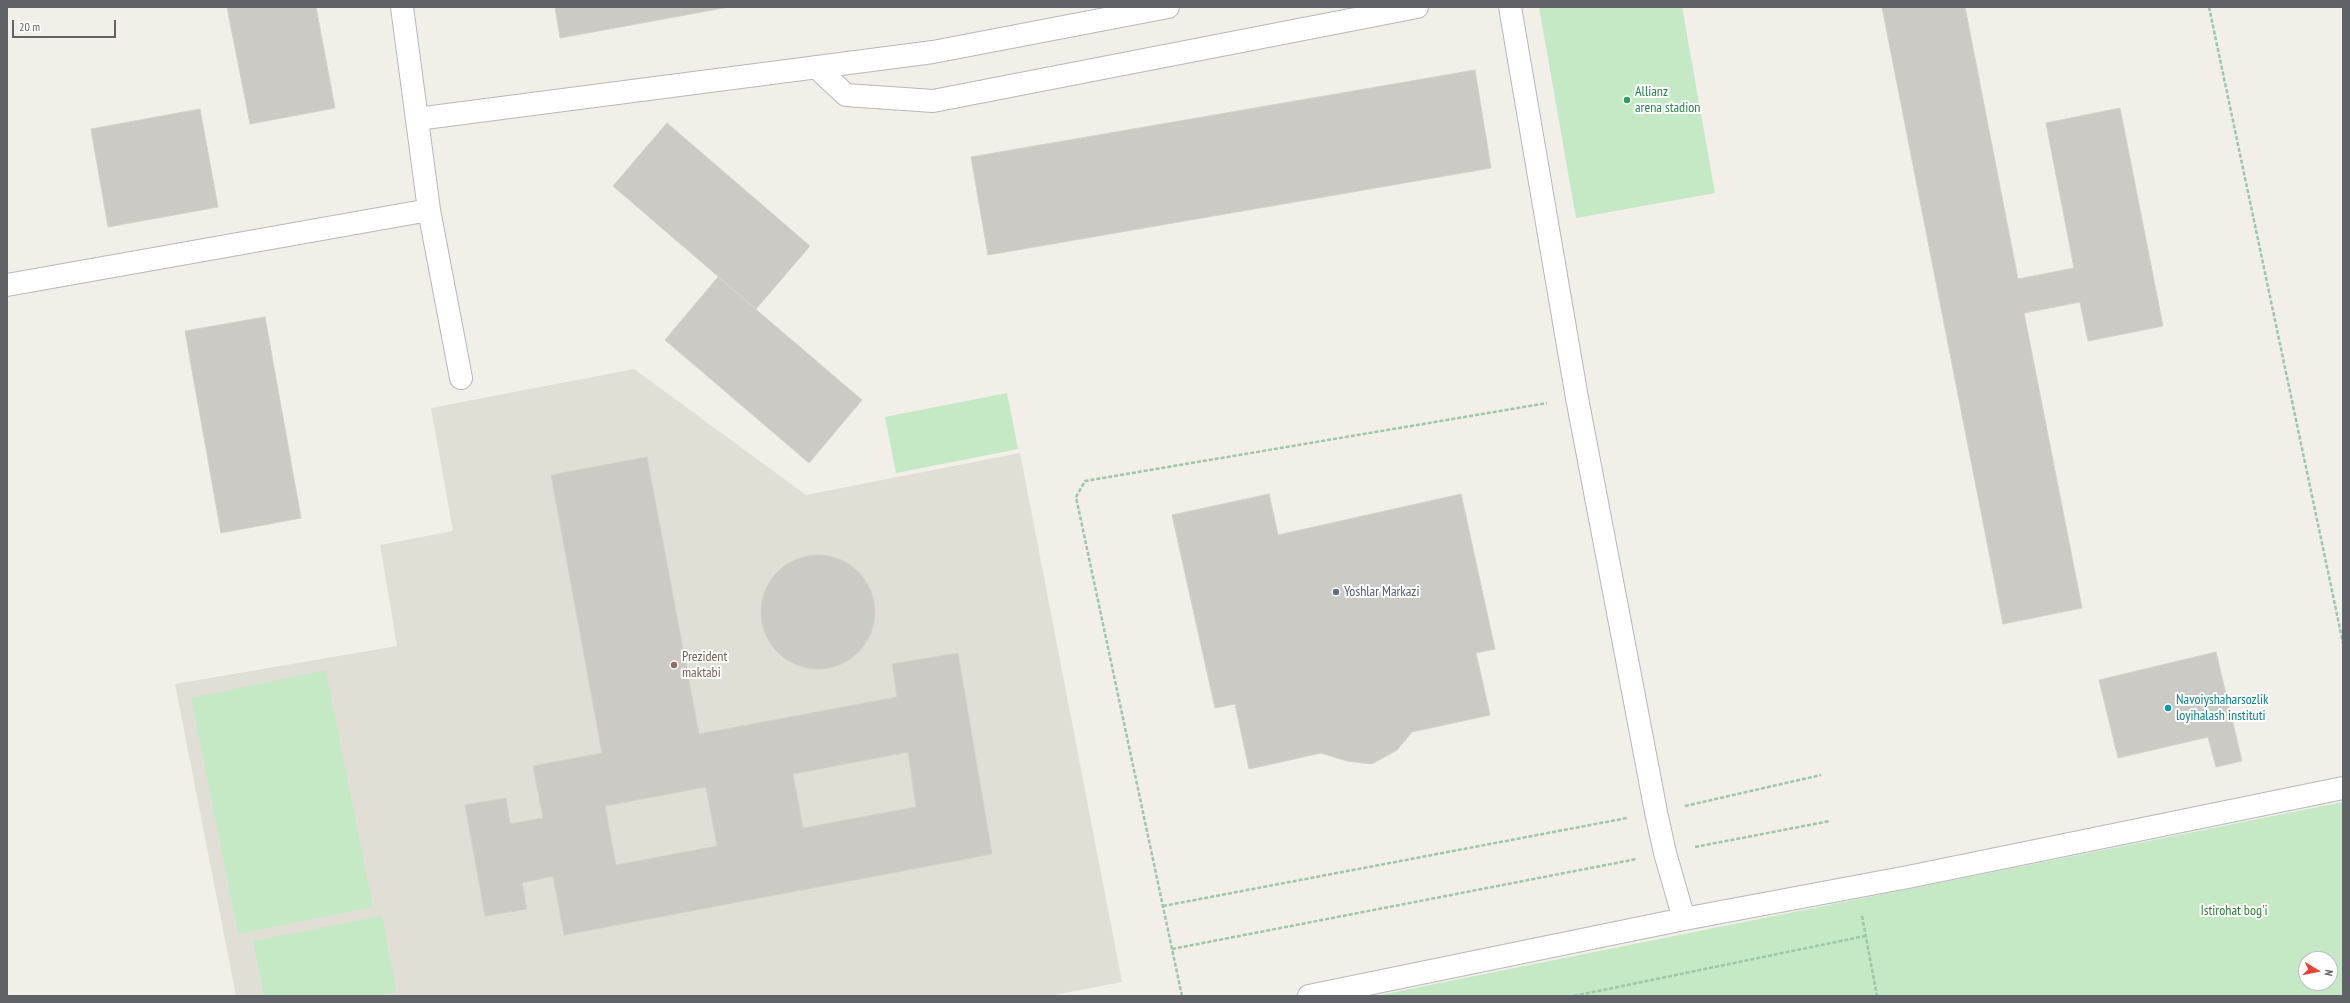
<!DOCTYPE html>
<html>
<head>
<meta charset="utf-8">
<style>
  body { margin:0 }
  #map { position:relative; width:2350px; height:1003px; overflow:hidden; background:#f1efe8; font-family:"PT Sans Narrow",sans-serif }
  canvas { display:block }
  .frame { position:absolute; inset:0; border:8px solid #5f6368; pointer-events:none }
  .north { position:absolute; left:2298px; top:951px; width:40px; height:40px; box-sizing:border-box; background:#fff; border:1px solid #bfc1c3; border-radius:50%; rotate:100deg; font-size:11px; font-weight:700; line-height:16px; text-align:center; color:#5f6368 }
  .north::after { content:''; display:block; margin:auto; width:14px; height:18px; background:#ea4335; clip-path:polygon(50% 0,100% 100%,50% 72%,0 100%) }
  .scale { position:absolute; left:12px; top:20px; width:104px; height:18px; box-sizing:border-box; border:2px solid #5f6368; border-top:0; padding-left:5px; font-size:12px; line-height:14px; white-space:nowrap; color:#5f6368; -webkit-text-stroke:3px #fff; paint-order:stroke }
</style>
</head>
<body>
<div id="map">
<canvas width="2350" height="1003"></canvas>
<div class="frame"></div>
<div class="north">N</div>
<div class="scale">20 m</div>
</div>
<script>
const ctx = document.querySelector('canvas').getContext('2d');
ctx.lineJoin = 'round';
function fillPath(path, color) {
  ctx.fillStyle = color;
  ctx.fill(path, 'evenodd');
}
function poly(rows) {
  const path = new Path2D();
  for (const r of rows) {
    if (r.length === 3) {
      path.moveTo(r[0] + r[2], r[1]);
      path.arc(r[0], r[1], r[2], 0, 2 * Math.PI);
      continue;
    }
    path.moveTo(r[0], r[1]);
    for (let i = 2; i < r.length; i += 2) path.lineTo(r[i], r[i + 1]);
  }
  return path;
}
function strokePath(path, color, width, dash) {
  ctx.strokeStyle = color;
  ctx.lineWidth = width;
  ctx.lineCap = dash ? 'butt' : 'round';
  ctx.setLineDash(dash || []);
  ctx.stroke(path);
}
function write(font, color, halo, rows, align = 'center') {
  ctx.font = font + ' "PT Sans Narrow",sans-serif';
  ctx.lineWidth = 4;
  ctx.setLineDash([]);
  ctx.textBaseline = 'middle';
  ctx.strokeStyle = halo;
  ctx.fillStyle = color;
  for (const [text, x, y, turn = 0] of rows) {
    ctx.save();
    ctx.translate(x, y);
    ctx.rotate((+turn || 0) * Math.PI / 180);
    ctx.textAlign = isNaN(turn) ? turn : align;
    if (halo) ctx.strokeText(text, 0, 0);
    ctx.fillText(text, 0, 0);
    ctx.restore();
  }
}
fillPath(poly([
  [634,369,806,495,1020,453,1122,982,1048,996,236,996,175,684,397,646,380,545,453,531,431,408]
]), '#e1ded6');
fillPath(poly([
  [1539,7,1682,7,1715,193,1576,218],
  [1007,393,1018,449,896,473,885,417],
  [326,670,373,907,238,934,191,698],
  [2343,802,2343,996,1375,996],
  [2306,959,2330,959,2330,983,2306,983],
  [382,916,397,992,375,996,264,996,253,941]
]), '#c5e8c5');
const building = poly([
  [227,7,316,7,335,108,250,124,227,7],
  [555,7,729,7,560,38,555,7],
  [1882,7,1965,7,2018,279,2074,268,2046,123,2120,108,2163,326,2088,341,2080,302,2024,313,2082,608,2003,624,1882,7],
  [1475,70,1491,168,988,255,971,157,1475,70],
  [200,109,218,207,108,227,91,129,200,109],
  [667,123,810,246,756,309,613,186,667,123],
  [718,277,862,400,809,463,665,340,718,277],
  [265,317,301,518,221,533,185,331,265,317],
  [647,457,699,734,897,697,892,664,958,653,992,854,564,935,553,876,522,883,527,909,485,916,465,805,506,798,510,824,543,818,533,766,602,753,551,475,647,457],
  [908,752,916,807,803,828,793,774,908,752],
  [706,787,717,846,616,865,605,806,706,787],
  [1269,494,1278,535,1461,494,1495,649,1476,653,1490,715,1412,732,1397,750,1372,764,1347,761,1321,753,1249,769,1235,704,1215,708,1172,515,1269,494],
  [818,612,57],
  [2216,652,2242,761,2216,767,2208,737,2118,758,2099,680,2216,652]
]);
fillPath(building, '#cccac5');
strokePath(building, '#d6d1c6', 1);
const minor = poly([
  [1510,7,1577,398,1621,628,1656,812,1665,853,1684,919],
  [816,67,846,95,933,101,1417,7],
  [417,119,933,52,1168,7],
  [429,210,461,378],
  [7,285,429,210,402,7],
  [1309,996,1684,919,1908,877,2343,788]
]);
strokePath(minor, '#b5b8bc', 24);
strokePath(poly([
  [2209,7,2343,643],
  [1685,806,1821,775],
  [1695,847,1830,821],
  [1163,906,1627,818],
  [1862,916,1877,996],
  [1172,949,1637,859],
  [1182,996,1076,497,1085,481,1547,403],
  [1574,996,1865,936]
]), '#9cc7a9', 2.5, [4, 2]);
strokePath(minor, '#fff', 22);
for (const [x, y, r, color] of [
  [1627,100,4,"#2e9e5b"],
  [1336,592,4,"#5c6f8a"],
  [674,665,4,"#8d6e63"],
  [2168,708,4,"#0f9aa8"]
]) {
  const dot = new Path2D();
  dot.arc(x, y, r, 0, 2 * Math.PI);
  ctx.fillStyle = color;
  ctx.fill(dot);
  strokePath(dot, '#fff', 1.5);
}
write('14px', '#27864d', '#fff', [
  ["Allianz",1635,92],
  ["arena stadion",1635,108]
], 'left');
write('14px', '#4e5e75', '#fff', [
  ["Yoshlar Markazi",1344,592]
], 'left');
write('14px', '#785e54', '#fff', [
  ["Prezident",682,657],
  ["maktabi",682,673]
], 'left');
write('14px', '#0d838f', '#fff', [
  ["Navoiyshaharsozlik",2176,700],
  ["loyihalash instituti",2176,716]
], 'left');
write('14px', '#348238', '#fff', [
  ["Istirohat bog'i",2234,911]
]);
</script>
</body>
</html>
